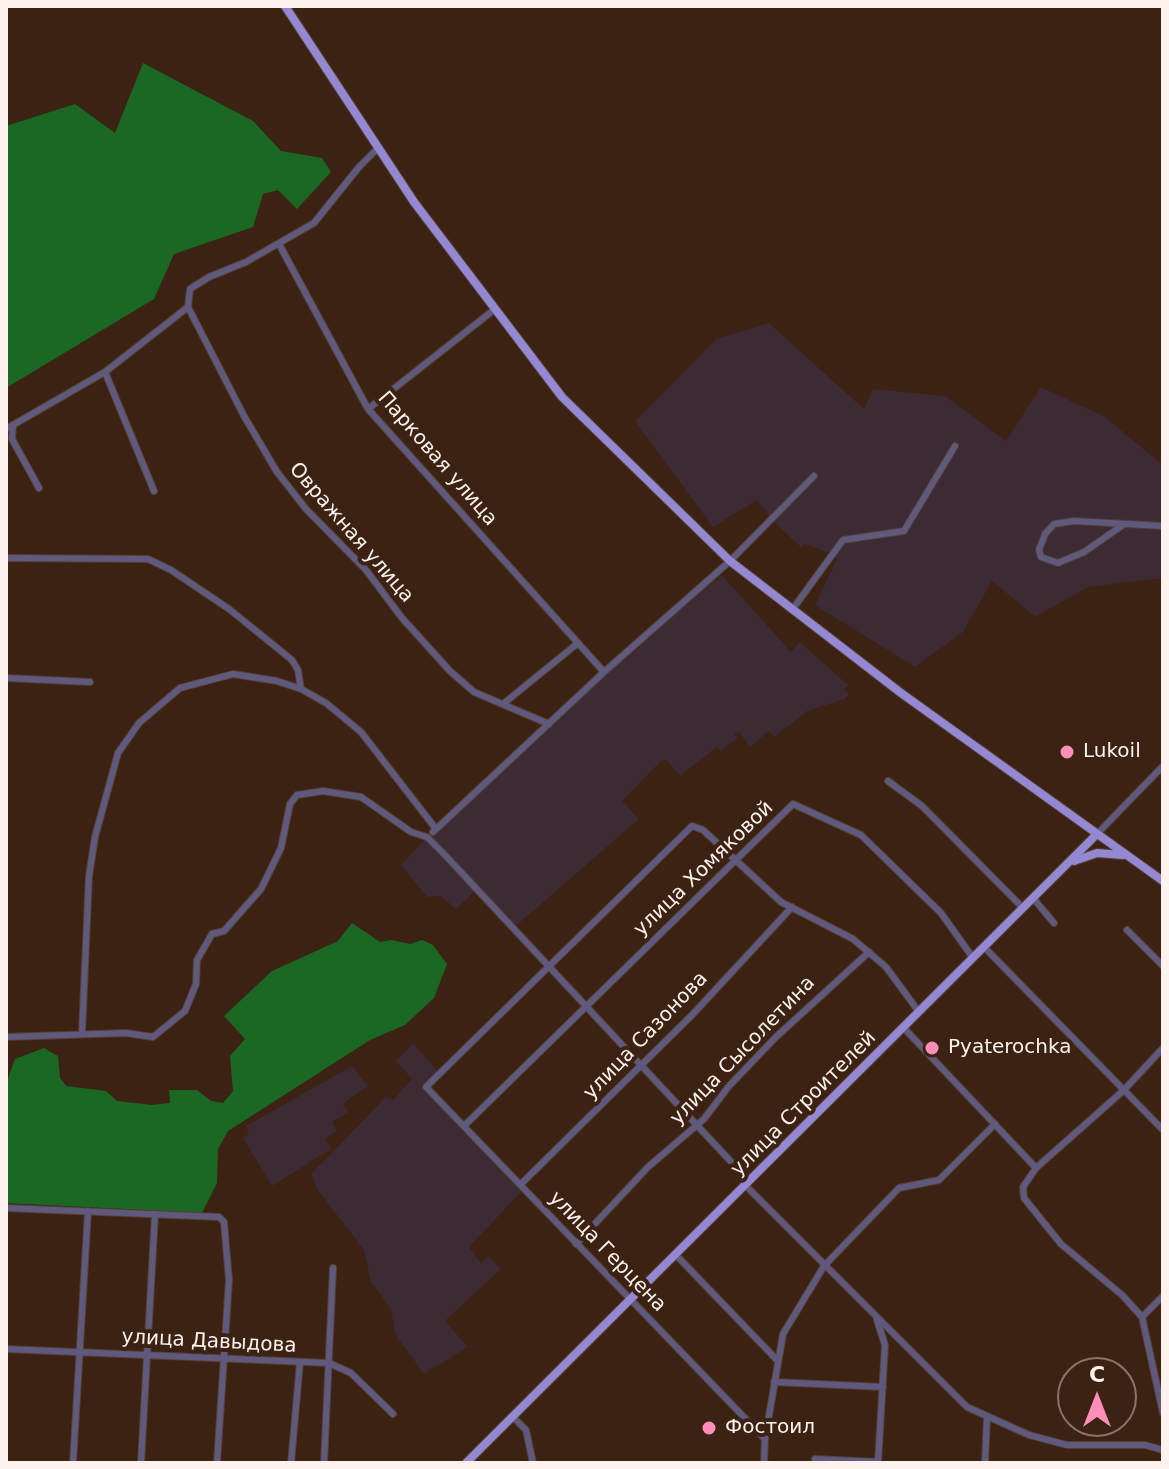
<!DOCTYPE html>
<html>
<head>
<meta charset="utf-8">
<style>
  body { margin:0 }
  #map { position:relative; width:1169px; height:1469px; overflow:hidden; background:#3b2213; font-family:"DejaVu Sans",sans-serif }
  canvas { display:block }
  .frame { position:absolute; inset:0; border:8px solid #fdf2ed; pointer-events:none }
  .north { position:absolute; left:1057px; top:1357px; width:80px; height:80px; box-sizing:border-box; background:#3b2213; border:2px solid #89756a; border-radius:50%; rotate:0deg; font-size:22px; font-weight:700; line-height:32px; text-align:center; color:#fdf2ed }
  .north::after { content:''; display:block; margin:auto; width:28px; height:36px; background:#ff8eb9; clip-path:polygon(50% 0,100% 100%,50% 72%,0 100%) }
</style>
</head>
<body>
<div id="map">
<canvas width="1169" height="1469"></canvas>
<div class="frame"></div>
<div class="north">С</div>
</div>
<script>
const ctx = document.querySelector('canvas').getContext('2d');
ctx.lineJoin = 'round';
function fillPath(path, color) {
  ctx.fillStyle = color;
  ctx.fill(path, 'evenodd');
}
function poly(rows) {
  const path = new Path2D();
  for (const r of rows) {
    path.moveTo(r[0], r[1]);
    for (let i = 2; i < r.length; i += 2) path.lineTo(r[i], r[i + 1]);
  }
  return path;
}
function strokePath(path, color, width, dash) {
  ctx.strokeStyle = color;
  ctx.lineWidth = width;
  ctx.lineCap = dash ? 'butt' : 'round';
  ctx.setLineDash(dash || []);
  ctx.stroke(path);
}
function write(font, color, halo, rows, align = 'center') {
  ctx.font = font + ' "DejaVu Sans",sans-serif';
  ctx.lineWidth = 8;
  ctx.setLineDash([]);
  ctx.textBaseline = 'middle';
  ctx.strokeStyle = halo;
  ctx.fillStyle = color;
  for (const [text, x, y, turn = 0] of rows) {
    ctx.save();
    ctx.translate(x, y);
    ctx.rotate((+turn || 0) * Math.PI / 180);
    ctx.textAlign = isNaN(turn) ? turn : align;
    if (halo) ctx.strokeText(text, 0, 0);
    ctx.fillText(text, 0, 0);
    ctx.restore();
  }
}
fillPath(poly([
  [769,323,864,409,873,389,945,396,1006,441,1041,387,1105,417,1163,465,1163,578,1088,587,1035,617,992,581,963,632,915,667,815,605,837,559,828,552,804,544,802,548,777,525,757,500,713,527,635,421,716,339],
  [710,573,716,581,722,575,791,652,800,642,848,685,844,689,849,694,845,699,807,711,774,737,769,731,750,747,739,732,734,733,737,738,721,751,717,747,680,776,667,760,661,761,622,801,639,819,510,931,474,892,456,909,441,896,427,897,401,865,438,825,535,732],
  [413,1043,438,1072,423,1087,523,1190,469,1247,481,1263,489,1256,501,1269,445,1321,468,1347,424,1374,395,1334,391,1309,371,1282,364,1250,317,1189,311,1174,386,1097,393,1100,412,1079,396,1061],
  [352,1066,368,1086,343,1104,348,1112,332,1122,337,1131,325,1139,331,1149,272,1186,243,1138,249,1134,246,1126]
]), '#3c2a34');
fillPath(poly([
  [143,63,253,121,281,151,322,158,331,172,297,209,278,190,263,194,253,227,174,254,154,299,6,388,6,126,75,104,115,133],
  [352,923,380,942,391,940,410,944,422,940,433,945,447,964,434,998,405,1025,370,1040,228,1131,218,1149,217,1183,202,1213,6,1203,6,1084,15,1059,44,1048,58,1056,60,1078,66,1086,106,1091,117,1101,152,1105,170,1103,169,1090,197,1090,211,1101,223,1103,233,1091,230,1056,245,1039,224,1016,272,971,338,941]
]), '#1b6824');
const minor = poly([
  [279,244,368,409,604,672],
  [188,307,244,416,277,472,306,509,366,570,402,618,450,671,474,692,549,724],
  [105,372,154,491],
  [368,409,495,309],
  [13,425,12,439,39,488],
  [6,429,105,372,188,307,190,289,209,277,246,262,314,223,359,167,378,148],
  [1123,525,1084,552,1058,563,1041,557,1039,550,1045,534,1054,524,1074,521,1163,526],
  [6,558,148,559,171,570,229,609,292,660,298,670,301,689,326,703,361,732,436,829],
  [792,610,843,540,904,531,955,446],
  [6,678,90,682],
  [503,704,578,643],
  [888,781,922,806,1023,908],
  [433,832,604,672,730,561,814,476],
  [1096,835,1163,766],
  [1033,898,1054,923],
  [1127,930,1163,966],
  [984,947,1163,1130],
  [903,1027,1036,1168],
  [82,1033,89,876,95,837,118,753,139,723,180,688,233,674,277,681,301,689],
  [6,1037,126,1033,153,1037,185,1011,196,984,197,960,212,934,224,931,261,889,281,848,290,804,297,795,323,791,361,797,411,832,427,837,445,855,749,1181],
  [1163,1048,1124,1090,1036,1168,1023,1187,1024,1198,1061,1244,1122,1295,1142,1317,1163,1413],
  [464,1126,793,804,861,835,941,913,973,958],
  [520,1185,693,1014,792,907],
  [745,1185,967,1407,1029,1435,1067,1445,1145,1445,1163,1450],
  [6,1208,219,1217,224,1222,229,1280,217,1463],
  [576,1244,648,1167,704,1119,729,1086,776,1037,869,952],
  [675,1254,777,1360],
  [1142,1317,1163,1296],
  [877,1320,885,1345,878,1463],
  [6,1349,329,1363,351,1373,393,1414],
  [774,1382,883,1387],
  [513,1417,526,1430,533,1463],
  [765,1439,426,1087,692,826,703,830,781,902,853,939,886,967,919,1012],
  [815,1459,878,1462],
  [73,1463,88,1211],
  [141,1463,155,1214],
  [291,1463,300,1362],
  [324,1463,333,1268],
  [764,1463,765,1439,783,1334,824,1266,899,1188,939,1180,995,1124],
  [985,1463,987,1417]
]);
const major = poly([
  [285,6,414,202,562,397,730,561,901,693,1163,881],
  [1074,861,1097,853,1123,855],
  [466,1463,1096,835]
]);
strokePath(minor, '#563f32', 8);
strokePath(major, '#563f32', 10);
strokePath(minor, '#5e597d', 6);
strokePath(major, '#9388d1', 8);
for (const [x, y, r, color] of [
  [1067,752,8,"#ff8eb9"],
  [932,1048,8,"#ff8eb9"],
  [709,1428,8,"#ff8eb9"]
]) {
  const dot = new Path2D();
  dot.arc(x, y, r, 0, 2 * Math.PI);
  ctx.fillStyle = color;
  ctx.fill(dot);
  strokePath(dot, '#3b2213', 3);
}
write('20px', '#fdf2ed', '#3b2213', [
  ["Парковая улица",437,459,49],
  ["Овражная улица",351,533,49],
  ["улица Хомяковой",704,869,-44],
  ["улица Сазонова",646,1036,-46],
  ["улица Сысолетина",743,1051,-46],
  ["улица Строителей",804,1104,-45],
  ["улица Герцена",607,1252,46],
  ["улица Давыдова",209,1342,3]
]);
write('20px', '#fdf2ed', '#3b2213', [
  ["Lukoil",1083,752],
  ["Pyaterochka",948,1048],
  ["Фостоил",725,1428]
], 'left');
</script>
</body>
</html>
